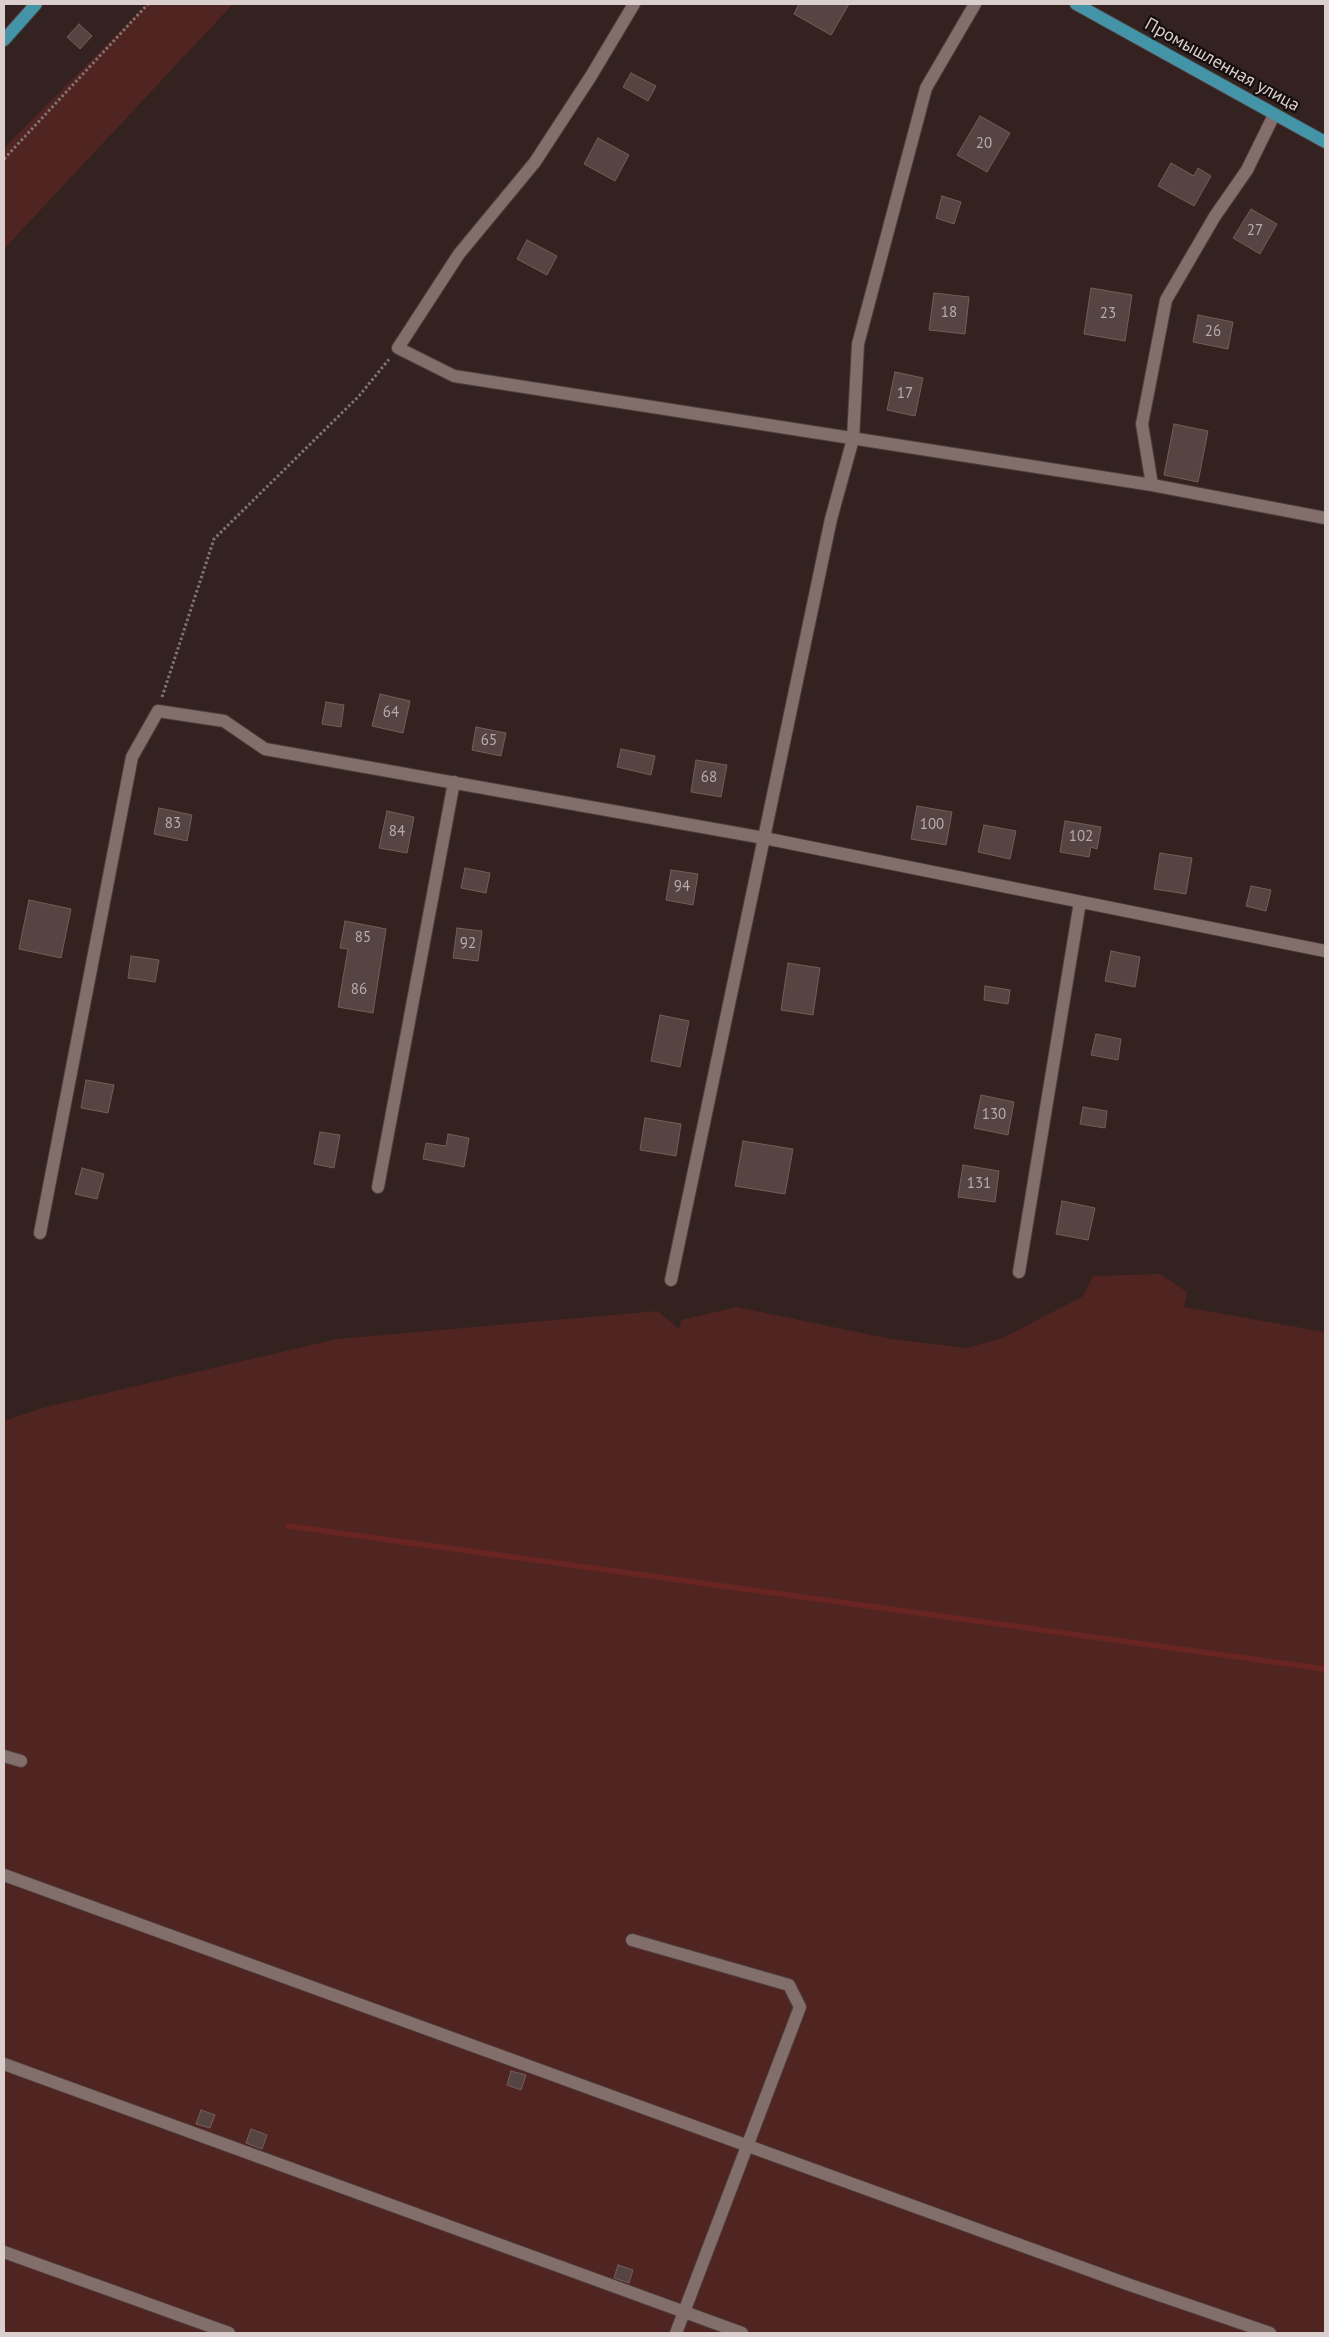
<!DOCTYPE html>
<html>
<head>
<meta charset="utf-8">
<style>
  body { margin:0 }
  #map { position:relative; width:1329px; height:2337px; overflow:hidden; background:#332220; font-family:"PT Sans",sans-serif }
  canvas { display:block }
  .frame { position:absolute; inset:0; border:5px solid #dacfcd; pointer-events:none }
</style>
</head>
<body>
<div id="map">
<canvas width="1329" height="2337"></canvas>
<div class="frame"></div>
</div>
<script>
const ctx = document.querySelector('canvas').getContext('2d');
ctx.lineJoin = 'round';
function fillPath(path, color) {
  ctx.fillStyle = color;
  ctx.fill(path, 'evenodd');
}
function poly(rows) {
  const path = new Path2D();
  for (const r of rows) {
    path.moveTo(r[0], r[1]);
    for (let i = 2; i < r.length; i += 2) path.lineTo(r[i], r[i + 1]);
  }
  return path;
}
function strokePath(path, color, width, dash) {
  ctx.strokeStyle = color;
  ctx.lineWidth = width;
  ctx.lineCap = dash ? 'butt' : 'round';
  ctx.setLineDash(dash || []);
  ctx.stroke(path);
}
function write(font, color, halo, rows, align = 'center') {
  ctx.font = font + ' "PT Sans",sans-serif';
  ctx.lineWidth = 4.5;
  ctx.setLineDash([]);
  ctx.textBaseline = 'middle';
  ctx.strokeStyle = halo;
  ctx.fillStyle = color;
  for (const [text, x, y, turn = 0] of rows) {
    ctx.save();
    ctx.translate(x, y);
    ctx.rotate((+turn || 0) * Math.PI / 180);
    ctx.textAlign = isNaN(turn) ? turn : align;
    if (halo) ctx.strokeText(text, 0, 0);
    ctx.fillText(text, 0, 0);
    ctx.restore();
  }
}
fillPath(poly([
  [147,4,233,4,4,249,4,148],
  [1160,1274,1187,1292,1184,1307,1325,1332,1325,2333,4,2333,4,1421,42,1408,337,1339,658,1311,679,1329,681,1320,737,1307,891,1339,967,1348,1002,1338,1082,1297,1093,1276]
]), '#502420');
strokePath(poly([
  [288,1526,1325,1669]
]), '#682521', 5.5);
const building = poly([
  [799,4,849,4,831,35,794,14,799,4],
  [79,24,92,36,80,49,67,37,79,24],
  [631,73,656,86,648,101,623,87,631,73],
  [980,116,1010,133,987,172,957,155,980,116],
  [598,138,629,155,615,181,584,164,598,138],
  [1171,163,1194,176,1198,168,1211,176,1194,206,1158,186,1171,163],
  [942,196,961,202,954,224,936,218,942,196],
  [1251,209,1277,224,1260,254,1233,238,1251,209],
  [527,240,557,256,547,275,517,259,527,240],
  [1091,288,1132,295,1125,341,1084,334,1091,288],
  [934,293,969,297,965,334,929,330,934,293],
  [1198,315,1233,322,1228,349,1193,342,1198,315],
  [895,372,923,378,915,416,887,410,895,372],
  [1174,424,1208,431,1198,482,1164,475,1174,424],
  [380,694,410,701,403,733,372,726,380,694],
  [326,702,344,705,341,727,322,724,326,702],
  [476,727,506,733,501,756,472,750,476,727],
  [621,749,655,756,651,775,617,767,621,749],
  [696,760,727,765,721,797,691,792,696,760],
  [917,806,952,812,946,845,911,839,917,806],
  [159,808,192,815,187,841,154,834,159,808],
  [387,811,414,817,407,853,379,848,387,811],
  [1065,821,1101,827,1097,849,1091,847,1089,857,1060,852,1065,821],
  [984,825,1016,831,1010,859,978,852,984,825],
  [1160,853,1192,858,1186,894,1154,889,1160,853],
  [465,868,490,873,486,893,461,888,465,868],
  [671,870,698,874,693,905,666,900,671,870],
  [1251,886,1271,890,1266,911,1246,906,1251,886],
  [29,900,71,909,61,958,19,949,29,900],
  [345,921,386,929,373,1013,338,1007,348,949,340,948,345,921],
  [457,928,482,931,478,961,453,958,457,928],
  [1111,951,1140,957,1135,987,1105,981,1111,951],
  [131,956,159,960,155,982,128,978,131,956],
  [788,963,820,968,813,1015,781,1010,788,963],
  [985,986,1010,990,1008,1004,984,1000,985,986],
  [660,1015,689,1021,680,1067,651,1061,660,1015],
  [1096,1034,1121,1039,1118,1060,1091,1055,1096,1034],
  [86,1080,114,1085,108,1113,81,1108,86,1080],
  [981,1095,1014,1102,1008,1135,974,1128,981,1095],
  [1083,1107,1107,1111,1105,1128,1080,1124,1083,1107],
  [645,1118,681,1124,676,1156,640,1150,645,1118],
  [320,1132,340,1135,334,1168,314,1164,320,1132],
  [448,1134,469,1138,464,1167,423,1159,426,1143,446,1146,448,1134],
  [743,1141,793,1149,785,1194,735,1186,743,1141],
  [963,1165,999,1171,995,1202,958,1197,963,1165],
  [82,1168,104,1174,97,1199,75,1194,82,1168],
  [1062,1201,1095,1208,1088,1240,1056,1234,1062,1201],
  [511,2071,526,2075,521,2090,507,2085,511,2071],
  [201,2110,215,2115,210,2128,196,2124,201,2110],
  [251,2129,267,2135,262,2149,246,2143,251,2129],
  [618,2265,633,2270,629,2283,614,2278,618,2265]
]);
fillPath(building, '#564442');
strokePath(building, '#725e5b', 1);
const minor = poly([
  [634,4,591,76,535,162,459,254,398,348,454,376,1152,485,1325,518],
  [1152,485,1142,424,1166,300,1215,216,1247,170,1274,115],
  [378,1187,454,782],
  [40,1233,132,757,158,711,224,721,265,749,764,838,1325,951],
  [1019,1272,1080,902],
  [671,1280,831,519,853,439,858,344,926,88,975,4],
  [4,1756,21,1761],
  [4,1875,1130,2285,1270,2333],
  [632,1940,789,1985,800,2007,676,2333],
  [4,2064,742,2333],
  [4,2252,229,2333]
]);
const major = poly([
  [1076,4,1325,142],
  [4,40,36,4]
]);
strokePath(minor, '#4c3f3d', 14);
strokePath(major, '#4c3f3d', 14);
strokePath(poly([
  [4,159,148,4],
  [162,697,214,539,359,396,390,358]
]), '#827472', 3, [2.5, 2.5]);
strokePath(minor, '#826e6b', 12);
strokePath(major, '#4394a7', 12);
write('15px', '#b9acaa', null, [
  ["20",984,144],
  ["27",1255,231],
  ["18",949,313],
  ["23",1108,314],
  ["26",1213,332],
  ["17",905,394],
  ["64",391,713],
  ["65",489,741],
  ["68",709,778],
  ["83",173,824],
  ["100",932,825],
  ["84",397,832],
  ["102",1081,837],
  ["94",682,887],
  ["85",363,938],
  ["92",468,944],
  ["86",359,990],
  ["130",994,1115],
  ["131",979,1184]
]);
write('18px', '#dacfcd', '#150e0d', [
  ["Промышленная улица",1222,65,29]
]);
</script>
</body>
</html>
